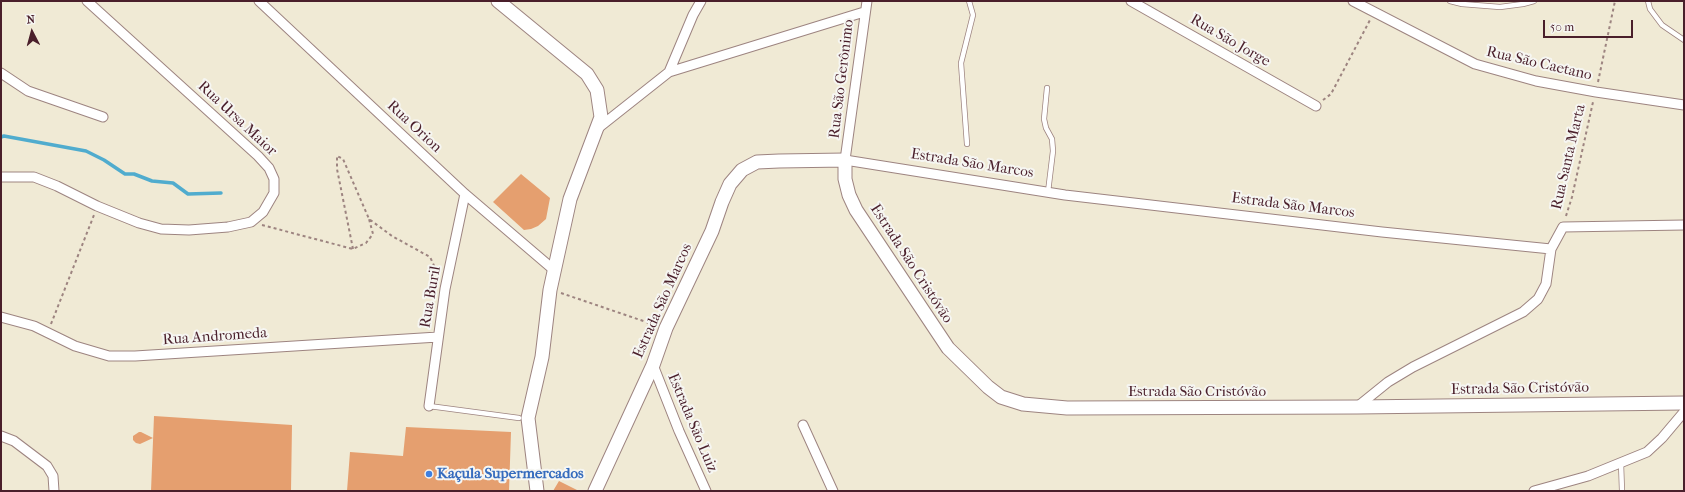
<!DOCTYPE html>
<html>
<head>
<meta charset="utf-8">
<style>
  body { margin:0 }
  #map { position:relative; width:1685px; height:492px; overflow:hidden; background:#f0ead5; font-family:"IM FELL French Canon",serif }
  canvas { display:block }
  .frame { position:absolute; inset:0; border:2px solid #4a1f2b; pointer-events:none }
  .north { position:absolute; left:12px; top:12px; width:40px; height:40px; -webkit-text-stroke:3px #f6f6f2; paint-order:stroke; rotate:354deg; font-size:11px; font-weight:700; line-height:16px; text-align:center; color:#4a1f2b }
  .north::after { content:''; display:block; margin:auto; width:14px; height:18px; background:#4a1f2b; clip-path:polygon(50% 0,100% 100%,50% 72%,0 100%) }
  .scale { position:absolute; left:1543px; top:20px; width:90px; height:18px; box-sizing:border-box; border:2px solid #4a1f2b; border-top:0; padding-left:5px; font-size:12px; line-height:14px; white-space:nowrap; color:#4a1f2b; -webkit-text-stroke:3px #f6f6f2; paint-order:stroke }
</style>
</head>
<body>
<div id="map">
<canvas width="1685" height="492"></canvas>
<div class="frame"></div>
<div class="north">N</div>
<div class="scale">50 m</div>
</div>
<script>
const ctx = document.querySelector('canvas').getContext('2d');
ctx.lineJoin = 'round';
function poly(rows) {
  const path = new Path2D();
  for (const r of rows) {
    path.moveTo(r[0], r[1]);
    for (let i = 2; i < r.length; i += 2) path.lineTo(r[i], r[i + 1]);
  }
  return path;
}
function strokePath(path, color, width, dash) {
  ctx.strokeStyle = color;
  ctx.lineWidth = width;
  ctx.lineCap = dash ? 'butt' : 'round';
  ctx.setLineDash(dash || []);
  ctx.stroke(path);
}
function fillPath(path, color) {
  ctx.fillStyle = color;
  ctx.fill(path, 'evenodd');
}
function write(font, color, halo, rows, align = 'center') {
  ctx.font = font + ' "IM FELL French Canon",serif';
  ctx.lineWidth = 4;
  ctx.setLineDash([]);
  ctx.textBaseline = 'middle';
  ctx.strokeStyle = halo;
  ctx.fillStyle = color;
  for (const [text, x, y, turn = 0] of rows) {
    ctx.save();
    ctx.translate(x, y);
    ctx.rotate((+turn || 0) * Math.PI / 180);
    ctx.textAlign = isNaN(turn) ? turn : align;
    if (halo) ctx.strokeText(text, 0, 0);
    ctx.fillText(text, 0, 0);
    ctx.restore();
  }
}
strokePath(poly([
  [1,137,4,136,86,151,104,160,125,174,134,174,152,181,173,183,188,194,221,193]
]), '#50acce', 3.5);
fillPath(poly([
  [521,174,550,198,546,219,538,226,531,229,524,230,493,202],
  [154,416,292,425,291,491,151,491],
  [406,427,511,432,509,491,347,491,350,452,403,456],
  [139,432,141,432,153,438,140,444,136,443,133,440,133,436],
  [559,481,579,491,553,491]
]), '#e59f6f');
const lane = poly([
  [1450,1,1462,4,1500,7,1523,4,1534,1],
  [1648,1,1650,9,1662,25,1684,40],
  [1047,88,1044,119,1046,128,1052,139,1053,151,1048,192],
  [967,144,961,63,973,15,969,1],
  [429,406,519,418],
  [1621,463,1622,491]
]);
const street = poly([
  [259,1,465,194,554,270],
  [867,1,845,160,1065,195,1382,232,1551,249],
  [1131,1,1316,106],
  [1353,1,1475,64,1536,81,1596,92,1684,105],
  [669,72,693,15,701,1],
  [1,73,28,91,103,117],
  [597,129,669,72,864,12],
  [1,177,34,177,57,186,97,206,139,223,161,229,189,230,228,227,251,222,263,212,274,193,274,179,269,168,258,156,87,1],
  [1,317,34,326,75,346,109,356,135,356,438,337],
  [653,365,679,431,706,491],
  [429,406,445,289,465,194],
  [1357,407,1388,382,1413,367,1523,312,1538,299,1546,284,1551,249,1563,227,1684,225],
  [803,425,833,491],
  [1,436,14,441,47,466,53,476,54,491],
  [1534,491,1588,476,1647,452,1662,438,1684,412]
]);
const secondary = poly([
  [498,1,587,74,597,90,601,117,570,199,550,290,542,357,528,418,537,491],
  [595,491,653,365,666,328,712,231,722,202,730,184,742,170,757,162,779,161,845,160,845,179,849,195,856,210,948,348,988,387,1001,397,1023,404,1067,408,1357,407,1684,403]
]);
strokePath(lane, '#9d8480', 6);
strokePath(street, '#9d8480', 11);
strokePath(secondary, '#9d8480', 15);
strokePath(poly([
  [1598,82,1615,1],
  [1323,100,1331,94,1370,20],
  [1566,216,1572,197,1593,102],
  [262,225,353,249,366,243,373,234,369,219],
  [353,249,337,169,337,156,343,159,369,219,392,236,430,257,438,274],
  [561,293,655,325],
  [51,324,94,215]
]), '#9d8480', 2, [3, 3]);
strokePath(lane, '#fff', 4.5);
strokePath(street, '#fff', 9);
strokePath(secondary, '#fff', 13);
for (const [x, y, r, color] of [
  [429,474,4,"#3f7fe0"]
]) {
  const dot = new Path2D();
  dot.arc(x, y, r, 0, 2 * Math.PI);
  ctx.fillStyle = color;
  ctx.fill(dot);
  strokePath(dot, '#f6f6f2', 1.5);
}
write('15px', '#4a1f2b', '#f6f6f2', [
  ["Rua São Jorge",1230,41,30],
  ["Rua São Caetano",1539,64,13],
  ["Rua São Gerônimo",842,79,-83],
  ["Rua Ursa Maior",237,119,43],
  ["Rua Orion",414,127,43],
  ["Rua Santa Marta",1569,157,-77],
  ["Estrada São Marcos",972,164,9],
  ["Estrada São Marcos",1293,206,7],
  ["Estrada São Cristóvão",911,264,57],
  ["Rua Buril",431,297,-80],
  ["Estrada São Marcos",663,301,-66],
  ["Rua Andromeda",215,337,-4],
  ["Estrada São Cristóvão",1520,389,-1],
  ["Estrada São Cristóvão",1197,392],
  ["Estrada São Luiz",692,423,67]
]);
write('bold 15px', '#366cbe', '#f6f6f2', [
  ["Kaçula Supermercados",437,474]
], 'left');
</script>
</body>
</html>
